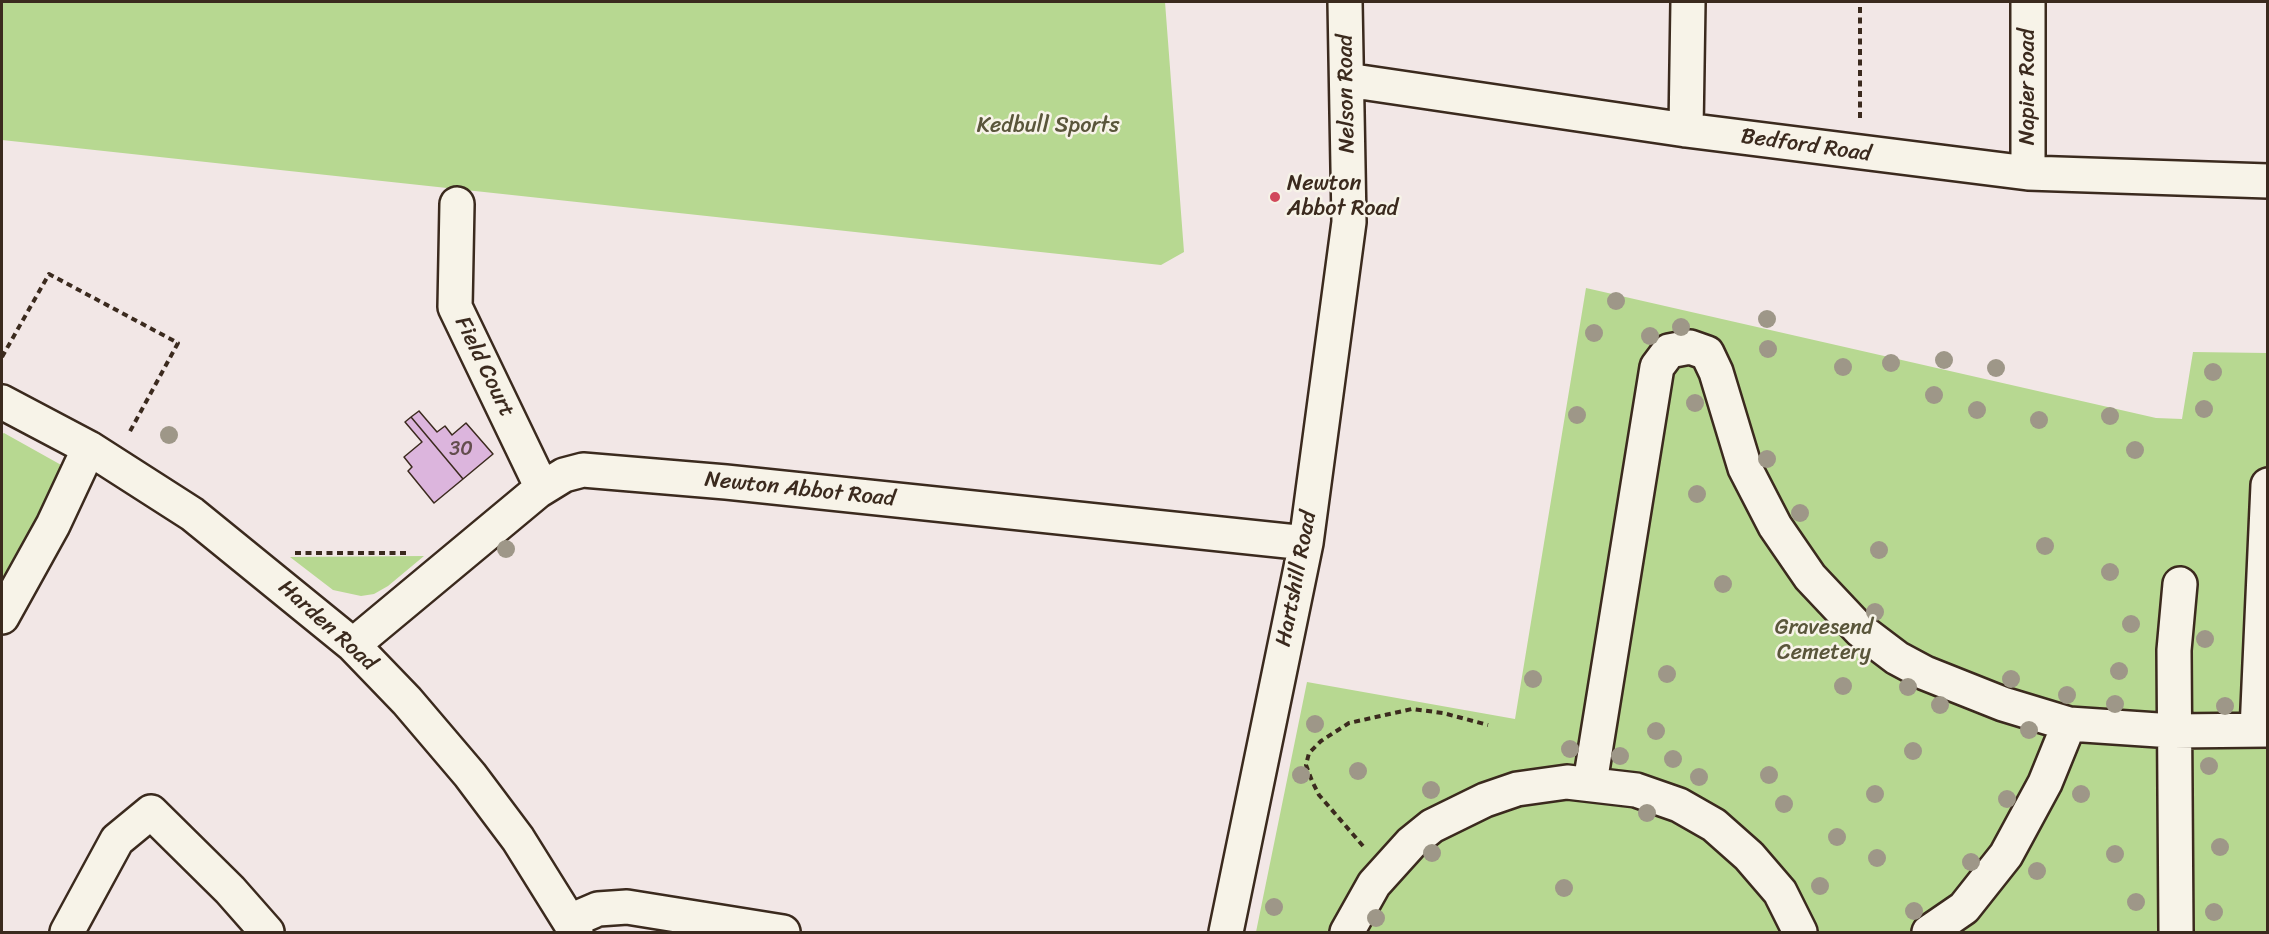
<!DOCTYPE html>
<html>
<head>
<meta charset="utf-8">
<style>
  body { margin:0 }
  #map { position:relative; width:2269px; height:934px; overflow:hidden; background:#f2e7e6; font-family:Sriracha,sans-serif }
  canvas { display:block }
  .frame { position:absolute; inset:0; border:3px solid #3b2a1e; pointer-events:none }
</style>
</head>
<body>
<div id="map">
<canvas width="2269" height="934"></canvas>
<div class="frame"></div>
</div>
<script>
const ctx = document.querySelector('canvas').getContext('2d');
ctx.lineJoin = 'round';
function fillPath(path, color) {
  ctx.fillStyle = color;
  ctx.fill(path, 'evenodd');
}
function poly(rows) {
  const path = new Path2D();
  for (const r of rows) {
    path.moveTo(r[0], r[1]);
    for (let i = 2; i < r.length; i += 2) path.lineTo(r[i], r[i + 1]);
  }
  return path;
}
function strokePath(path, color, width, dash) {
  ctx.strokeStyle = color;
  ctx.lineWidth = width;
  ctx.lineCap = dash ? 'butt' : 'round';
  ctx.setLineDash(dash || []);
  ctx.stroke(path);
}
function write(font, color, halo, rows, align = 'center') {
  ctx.font = font + ' Sriracha,sans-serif';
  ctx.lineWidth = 5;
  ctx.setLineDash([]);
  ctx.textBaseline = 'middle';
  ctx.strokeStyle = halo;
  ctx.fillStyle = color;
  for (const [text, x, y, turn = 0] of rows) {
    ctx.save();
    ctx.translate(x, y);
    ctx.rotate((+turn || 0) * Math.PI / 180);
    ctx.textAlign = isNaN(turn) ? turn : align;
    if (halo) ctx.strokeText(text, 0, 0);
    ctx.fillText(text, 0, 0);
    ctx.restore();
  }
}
fillPath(poly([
  [2,2,1165,2,1184,252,1161,265,2,140],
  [1586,288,2156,418,2182,419,2193,352,2267,353,2267,932,1256,932,1307,682,1515,719],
  [4,433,63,466,2,603,2,434],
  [424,556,388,586,374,594,361,596,333,590,290,557]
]), '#b7d891');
const building = poly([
  [419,411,437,432,445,426,452,435,466,423,493,454,463,479,411,417,419,411],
  [411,417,463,479,434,503,408,471,412,467,404,457,422,442,405,422,411,417]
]);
fillPath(building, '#dcb5dd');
strokePath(building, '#3b2a1e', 1.5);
const minor = poly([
  [1347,80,1686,130,2028,173,2268,181],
  [1686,130,1688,2],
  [2028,173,2028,2],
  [457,204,455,307,542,488],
  [2,402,89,448,192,514,353,645,407,701,470,775,518,839,576,932],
  [2,617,53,525,89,448],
  [353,645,538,491,564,475,583,470,726,482,1306,543],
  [2257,730,2268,485],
  [1590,783,1657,367,1669,351,1690,347,1707,353,1716,372,1745,468,1775,526,1810,577,1860,630,1897,658,1925,673,2003,704,2069,724,2173,731,2268,730],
  [570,921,598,909,627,907,783,932],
  [67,932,117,840,151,812,230,890,267,932],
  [1226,932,1306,543,1349,222,1345,2],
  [1347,932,1374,884,1411,843,1432,826,1485,800,1517,789,1567,782,1636,790,1679,805,1714,825,1749,856,1780,892,1800,932],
  [1929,932,1964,908,2006,855,2045,783,2069,724],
  [2176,932,2174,650,2180,584]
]);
strokePath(minor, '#3b2a1e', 38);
strokePath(poly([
  [1860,118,1860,2],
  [2,357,49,274,178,343,128,435],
  [295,553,410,553],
  [1363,846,1319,795,1312,781,1306,765,1309,753,1321,741,1349,723,1412,709,1443,713,1488,725]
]), '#3b2a1e', 4, [6, 4.5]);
strokePath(minor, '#f7f3e8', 33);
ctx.fillStyle = '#9e9788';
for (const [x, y] of [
  [1616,301],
  [1767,319],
  [1681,327],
  [1594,333],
  [1650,336],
  [1768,349],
  [1944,360],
  [1891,363],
  [1843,367],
  [1996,368],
  [2213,372],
  [1934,395],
  [1695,403],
  [2204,409],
  [1977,410],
  [1577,415],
  [2110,416],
  [2039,420],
  [169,435],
  [2135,450],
  [1767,459],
  [1697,494],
  [1800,513],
  [2045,546],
  [506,549],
  [1879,550],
  [2110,572],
  [1723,584],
  [1875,612],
  [2131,624],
  [2205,639],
  [2119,671],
  [1667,674],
  [1533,679],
  [2011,679],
  [1843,686],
  [1908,687],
  [2067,695],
  [2115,704],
  [1940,705],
  [2225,706],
  [1315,724],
  [2029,730],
  [1656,731],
  [1570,749],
  [1913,751],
  [1620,756],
  [1673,759],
  [2209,766],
  [1358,771],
  [1301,775],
  [1769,775],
  [1699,777],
  [1431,790],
  [1875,794],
  [2081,794],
  [2007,799],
  [1784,804],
  [1647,813],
  [1837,837],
  [2220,847],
  [1432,853],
  [2115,854],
  [1877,858],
  [1971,862],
  [2037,871],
  [1820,886],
  [1564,888],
  [2136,902],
  [1274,907],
  [1914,911],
  [2214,912],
  [1376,918]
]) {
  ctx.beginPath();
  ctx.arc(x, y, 9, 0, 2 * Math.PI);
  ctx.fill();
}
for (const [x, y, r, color] of [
  [1275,197,6,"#d1495b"]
]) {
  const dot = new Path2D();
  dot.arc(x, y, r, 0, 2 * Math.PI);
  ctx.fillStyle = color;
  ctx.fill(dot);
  strokePath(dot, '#f7f3e8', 2);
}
write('20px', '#634d4e', null, [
  ["30",461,450]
]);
write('22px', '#3b2a1e', '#f7f3e8', [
  ["Napier Road",2028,87,-90],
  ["Nelson Road",1347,94,-91],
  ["Bedford Road",1806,146,8],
  ["Field Court",484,367,64],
  ["Newton Abbot Road",800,490,6],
  ["Hartshill Road",1297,579,-79],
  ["Harden Road",327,626,42]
]);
write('22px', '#5a563b', '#f7f3e8', [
  ["Kedbull Sports",1048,126],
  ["Gravesend",1824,628],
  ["Cemetery",1824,653]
]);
write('22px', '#3b2a1e', '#f7f3e8', [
  ["Newton",1287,184],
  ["Abbot Road",1287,209]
], 'left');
</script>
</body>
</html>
